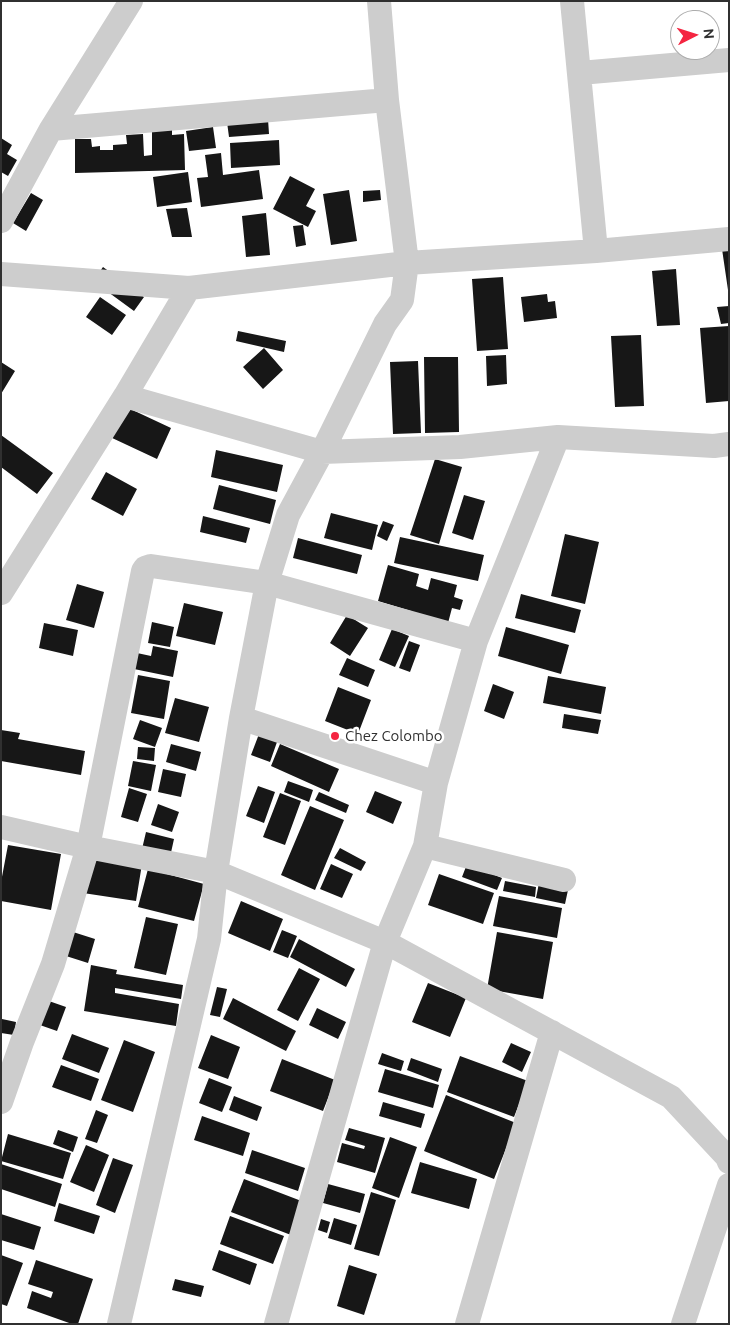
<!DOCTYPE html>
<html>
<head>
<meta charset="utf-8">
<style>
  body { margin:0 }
  #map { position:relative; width:730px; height:1325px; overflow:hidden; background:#fff; font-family:Ubuntu,sans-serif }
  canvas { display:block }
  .frame { position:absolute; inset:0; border:2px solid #303030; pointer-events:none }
  .north { position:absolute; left:670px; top:10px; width:50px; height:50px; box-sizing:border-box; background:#fff; border:1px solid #acacac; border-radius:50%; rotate:85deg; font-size:14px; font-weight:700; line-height:20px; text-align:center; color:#303030 }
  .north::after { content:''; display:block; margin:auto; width:18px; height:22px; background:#f42541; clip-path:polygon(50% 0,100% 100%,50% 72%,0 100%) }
</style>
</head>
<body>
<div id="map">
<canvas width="730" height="1325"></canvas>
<div class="frame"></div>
<div class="north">N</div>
</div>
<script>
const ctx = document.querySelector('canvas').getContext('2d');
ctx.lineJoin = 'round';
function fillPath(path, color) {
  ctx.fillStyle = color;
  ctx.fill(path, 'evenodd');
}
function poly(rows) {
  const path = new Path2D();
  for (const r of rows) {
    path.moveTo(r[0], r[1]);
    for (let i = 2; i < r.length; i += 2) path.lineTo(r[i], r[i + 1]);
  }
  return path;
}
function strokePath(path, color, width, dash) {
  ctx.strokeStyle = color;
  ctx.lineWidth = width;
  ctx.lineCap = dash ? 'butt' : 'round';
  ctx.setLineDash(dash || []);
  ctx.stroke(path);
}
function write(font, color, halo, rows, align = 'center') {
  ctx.font = font + ' Ubuntu,sans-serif';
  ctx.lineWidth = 5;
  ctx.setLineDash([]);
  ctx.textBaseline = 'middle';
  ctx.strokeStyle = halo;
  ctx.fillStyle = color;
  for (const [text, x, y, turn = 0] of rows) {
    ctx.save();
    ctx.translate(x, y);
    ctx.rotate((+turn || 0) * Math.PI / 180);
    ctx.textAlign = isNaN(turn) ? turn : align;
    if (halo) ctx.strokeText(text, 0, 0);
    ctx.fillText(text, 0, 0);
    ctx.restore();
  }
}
fillPath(poly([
  [268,119,269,134,229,137,227,122],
  [213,127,216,148,189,151,186,131],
  [152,130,172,130,172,135,184,134,185,170,75,173,75,139,91,139,92,147,100,146,100,150,113,150,113,145,127,144,126,135,143,134,144,156,152,155],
  [1,138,12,145,7,154,17,160,8,176,1,172],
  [279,140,280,165,231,168,230,143],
  [221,153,223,175,259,170,263,199,201,207,197,178,208,177,205,155],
  [188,172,192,202,157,207,153,177],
  [290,176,315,189,306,206,316,211,308,227,273,209],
  [349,190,357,241,331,245,323,194],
  [380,190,381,200,363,202,363,191],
  [31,193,43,200,26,231,13,223],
  [187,208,192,237,172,237,166,209],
  [266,213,270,255,246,257,242,216],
  [303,225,306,245,296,247,293,226],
  [729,248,729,289,728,290,722,249],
  [103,267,144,297,134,311,93,281],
  [676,269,680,325,657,326,652,271],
  [503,277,508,349,477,351,472,279],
  [547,294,548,302,555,301,557,318,524,322,521,297],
  [100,297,126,315,112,335,86,317],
  [729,306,729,323,721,324,717,307],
  [729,326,729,401,706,403,700,328],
  [238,331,286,341,284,352,236,341],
  [641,335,644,406,615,407,611,336],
  [264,348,283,370,263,389,243,367],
  [506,355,507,384,487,386,486,356],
  [424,357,458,357,459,432,425,433],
  [418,361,421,433,393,434,390,362],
  [1,362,15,371,1,394],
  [124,406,171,428,157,459,110,437],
  [1,435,53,473,37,494,1,467],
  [216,450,283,465,277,492,211,477],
  [435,459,462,467,439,544,410,535],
  [106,472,137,489,123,516,91,499],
  [219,485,276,500,270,524,213,509],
  [464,495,485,501,473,540,452,533],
  [331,513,378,525,372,550,324,538],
  [203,516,250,528,246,543,200,532],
  [383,521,394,525,387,541,377,536],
  [565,534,599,542,585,604,551,596],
  [400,537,484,555,478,581,394,563],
  [298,538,362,555,357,574,293,558],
  [388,565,419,574,416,586,428,590,431,578,457,585,454,597,463,600,460,610,452,608,448,623,410,613,411,611,378,601],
  [77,584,104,592,94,628,66,620],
  [521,594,581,610,575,633,515,618],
  [184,603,223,612,215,645,176,636],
  [347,615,368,628,350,656,330,643],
  [152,622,174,627,170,647,148,643],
  [44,623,78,630,73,656,39,648],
  [506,627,569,645,561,674,498,656],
  [392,629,409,636,395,667,379,660],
  [409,641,420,645,410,672,399,668],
  [153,646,178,651,173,677,134,669,137,653,151,656],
  [347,658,375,670,368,687,339,675],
  [138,675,170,681,164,719,131,713],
  [548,676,606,687,601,714,543,703],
  [493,684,514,692,504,719,484,711],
  [338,687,371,700,358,734,325,721],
  [175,698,209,707,199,742,165,733],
  [564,714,601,720,598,734,562,728],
  [140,720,162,728,155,747,133,739],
  [1,730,20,733,18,739,85,751,81,775,1,761],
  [259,734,277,742,270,762,251,755],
  [171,744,201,752,196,771,166,762],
  [280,744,339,769,329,792,271,766],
  [138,747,155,748,154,761,137,759],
  [133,761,156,765,151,791,128,786],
  [163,769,186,774,181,797,158,792],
  [288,781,313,790,309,802,284,792],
  [258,786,275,792,264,823,246,816],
  [129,788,147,794,138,822,121,817],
  [375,791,402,802,393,824,366,812],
  [319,792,349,805,346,813,315,800],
  [280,793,301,801,285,845,263,837],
  [158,804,179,812,172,832,151,825],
  [310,806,344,820,315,890,281,875],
  [146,832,174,839,170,857,142,849],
  [8,845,61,854,51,910,1,901,1,882],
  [340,848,366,862,361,871,334,858],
  [88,857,142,864,136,901,83,893],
  [331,864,353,874,342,898,320,889],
  [467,864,502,878,497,890,462,877],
  [148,869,204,884,194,921,138,907],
  [439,874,494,893,483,924,428,905],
  [505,881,536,887,535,897,503,891],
  [539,883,568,890,565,904,536,898],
  [499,896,562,908,557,938,493,926],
  [241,901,283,919,270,951,228,933],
  [146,917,178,924,166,975,134,968],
  [282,930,297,936,288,958,273,952],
  [73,932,95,939,88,963,66,956],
  [497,932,553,942,543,999,487,989],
  [299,939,355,969,346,987,290,957],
  [91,965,117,970,116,974,183,985,181,999,115,988,115,993,179,1004,176,1026,84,1011],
  [299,968,320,979,298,1021,277,1010],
  [428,983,466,998,450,1037,412,1022],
  [217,987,227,989,220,1017,210,1015],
  [233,998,296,1031,286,1051,223,1019],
  [46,1000,66,1007,57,1031,37,1024],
  [317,1008,346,1022,338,1039,309,1025],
  [2,1019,16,1022,14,1035,1,1033],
  [72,1034,109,1048,99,1073,62,1059],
  [211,1035,240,1047,228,1079,198,1068],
  [124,1040,155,1052,133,1112,101,1100],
  [511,1043,531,1052,522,1072,502,1062],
  [382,1053,404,1061,401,1071,378,1064],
  [460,1056,528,1081,514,1117,447,1092],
  [411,1058,442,1069,438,1082,407,1070],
  [282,1059,335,1080,323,1111,270,1091],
  [61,1065,99,1079,91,1101,52,1087],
  [385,1069,439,1085,433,1108,378,1092],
  [209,1078,232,1087,222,1112,199,1103],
  [446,1095,516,1123,494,1179,424,1151],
  [234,1096,262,1107,257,1121,229,1110],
  [383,1102,425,1114,421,1128,379,1116],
  [96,1110,108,1115,97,1143,85,1139],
  [202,1116,250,1133,243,1156,194,1140],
  [349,1128,385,1138,375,1173,337,1162,342,1143,364,1149,365,1146,345,1140],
  [58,1130,78,1137,73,1152,53,1144],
  [8,1134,71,1153,63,1179,1,1161],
  [390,1137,417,1147,399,1198,372,1188],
  [86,1145,109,1155,94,1192,70,1182],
  [252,1150,305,1168,298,1191,245,1173],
  [113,1158,133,1165,115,1213,96,1205],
  [420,1162,477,1179,469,1209,411,1193],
  [1,1164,62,1184,55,1207,1,1189],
  [244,1179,304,1202,291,1235,231,1212],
  [328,1184,365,1194,360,1213,323,1203],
  [371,1192,396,1200,379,1256,354,1249],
  [59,1203,100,1216,94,1234,54,1221],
  [1,1214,41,1227,34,1250,1,1240],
  [230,1216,284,1236,273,1264,220,1244],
  [334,1218,357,1225,351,1245,328,1238],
  [321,1219,330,1222,327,1233,318,1230],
  [219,1250,257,1264,250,1285,212,1270],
  [1,1255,23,1263,7,1306,1,1304],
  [36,1260,93,1279,78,1324,72,1324,27,1308,32,1291,51,1298,53,1292,28,1284],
  [349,1265,377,1274,364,1315,337,1306],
  [175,1279,204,1286,201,1297,172,1290]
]), '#171717');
strokePath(poly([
  [572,1,596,251],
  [580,73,729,60],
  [51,129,387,100],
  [1,221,51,129,131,1],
  [1,274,189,288,407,263,596,251,729,239],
  [125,396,322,452,460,447,558,437,714,446,729,444],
  [1,593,125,396,189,288],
  [241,718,436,783],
  [1,827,88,847,216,872,385,942,671,1097,727,1157,729,1162],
  [425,846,564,880],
  [1,1102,22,1042,53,964,88,847,143,571,145,568,151,566,267,583,476,641],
  [119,1324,209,939,216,872,241,718,267,583,288,515,322,452,385,324,402,300,407,263,387,100,379,1],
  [276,1324,385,942,425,846,436,783,476,641,558,437],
  [467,1324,552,1032],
  [683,1324,729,1185]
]), '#cdcdcd', 24);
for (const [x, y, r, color] of [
  [335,736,5,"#f42541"]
]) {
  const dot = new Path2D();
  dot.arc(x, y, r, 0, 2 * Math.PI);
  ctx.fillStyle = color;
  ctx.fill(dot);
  strokePath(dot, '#fff', 2);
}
write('15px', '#303030', '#fff', [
  ["Chez Colombo",345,736]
], 'left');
</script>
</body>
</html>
